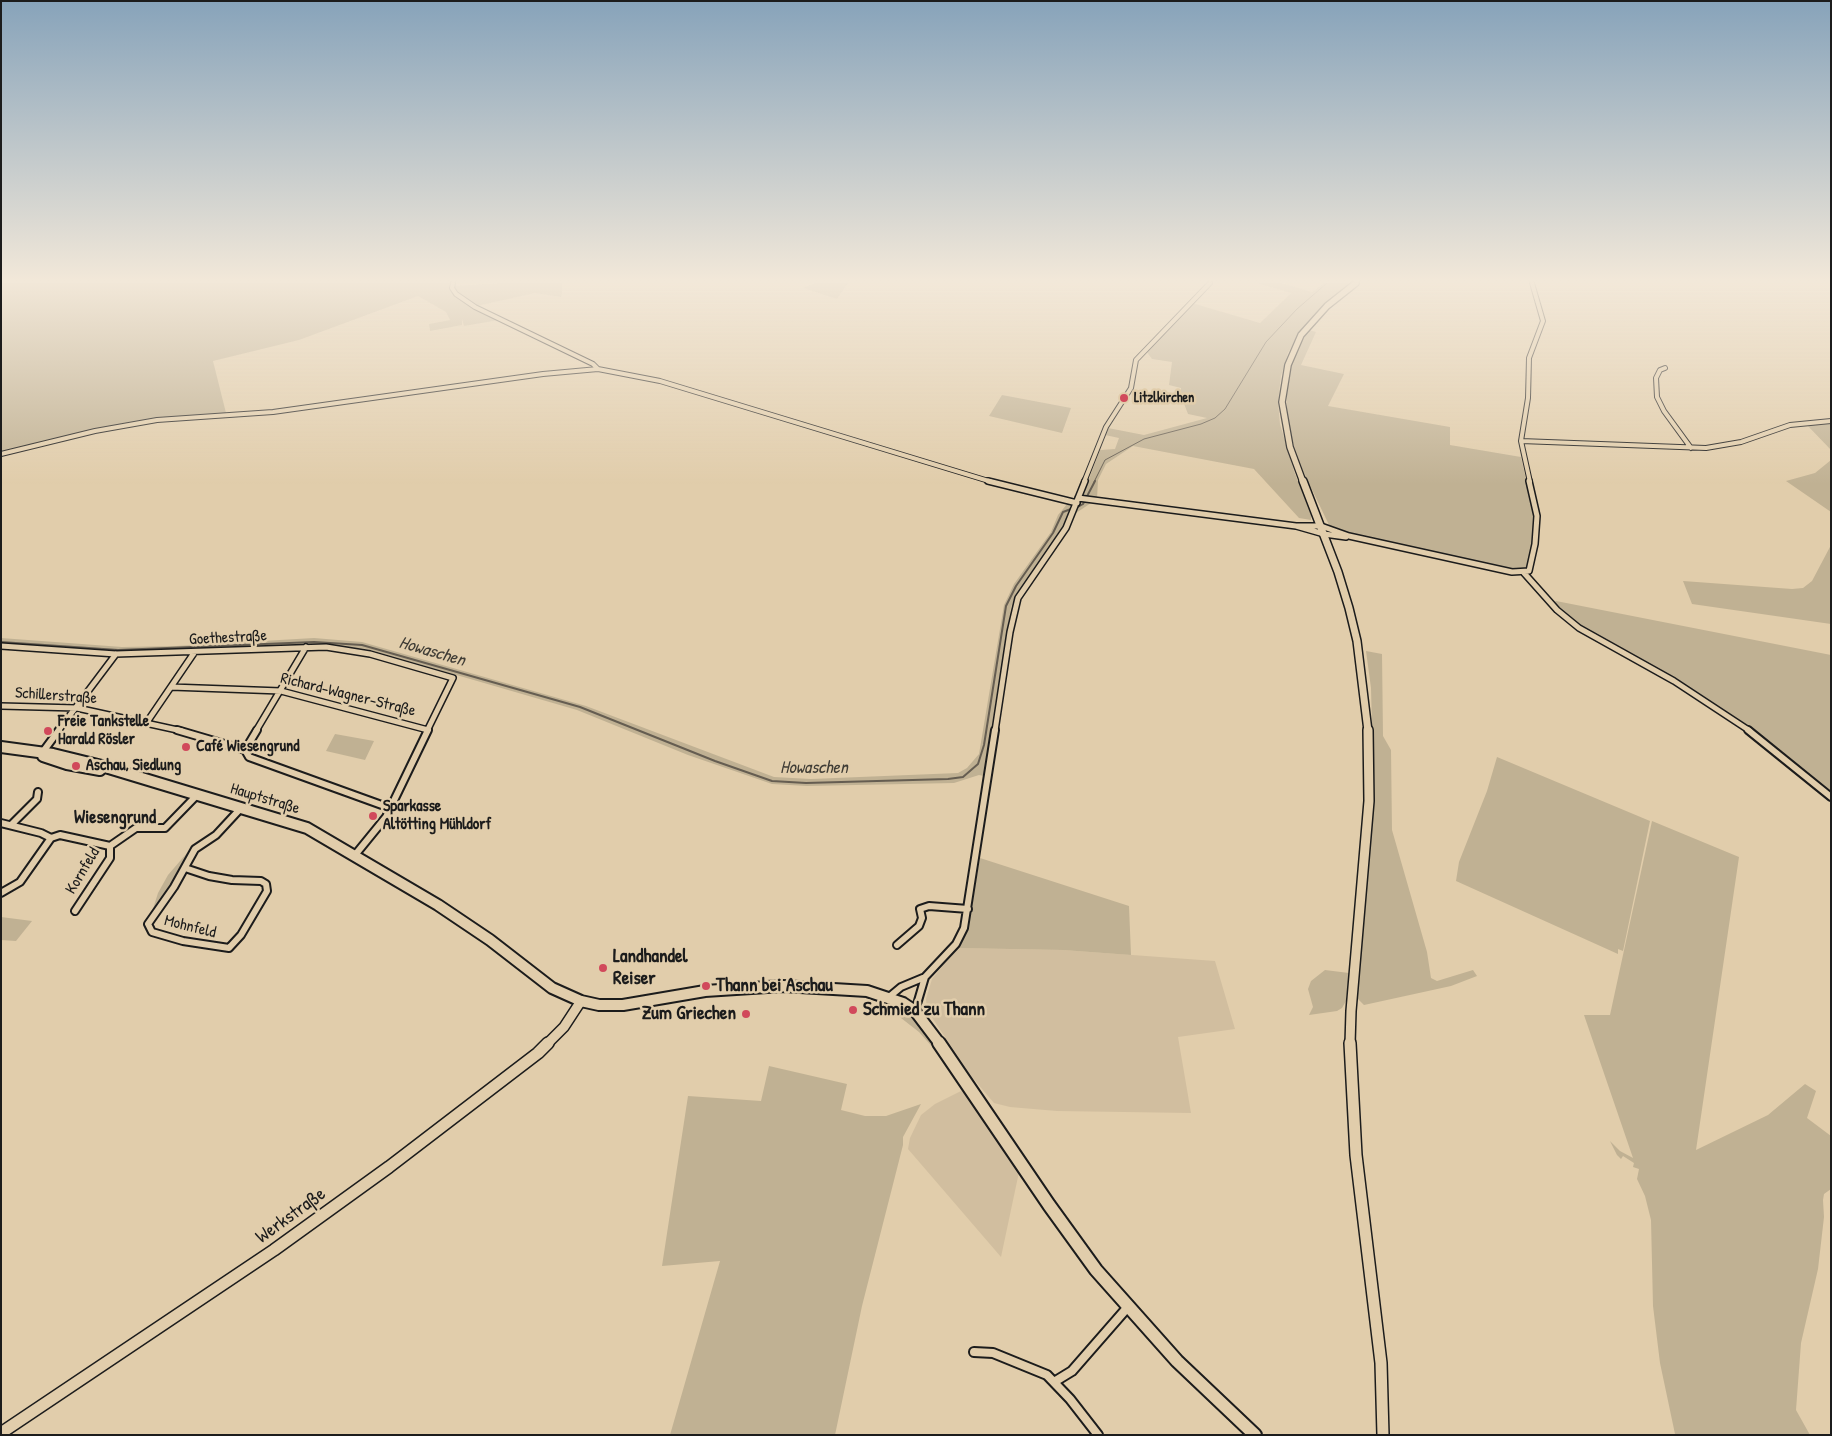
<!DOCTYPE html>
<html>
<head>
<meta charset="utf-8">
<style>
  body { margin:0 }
  #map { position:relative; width:1832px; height:1436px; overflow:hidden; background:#e1cdab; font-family:"Patrick Hand",sans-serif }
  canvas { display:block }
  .frame { position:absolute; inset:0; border:2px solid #1c1c1c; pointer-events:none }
</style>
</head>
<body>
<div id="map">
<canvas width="1832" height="1436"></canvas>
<div class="frame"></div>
</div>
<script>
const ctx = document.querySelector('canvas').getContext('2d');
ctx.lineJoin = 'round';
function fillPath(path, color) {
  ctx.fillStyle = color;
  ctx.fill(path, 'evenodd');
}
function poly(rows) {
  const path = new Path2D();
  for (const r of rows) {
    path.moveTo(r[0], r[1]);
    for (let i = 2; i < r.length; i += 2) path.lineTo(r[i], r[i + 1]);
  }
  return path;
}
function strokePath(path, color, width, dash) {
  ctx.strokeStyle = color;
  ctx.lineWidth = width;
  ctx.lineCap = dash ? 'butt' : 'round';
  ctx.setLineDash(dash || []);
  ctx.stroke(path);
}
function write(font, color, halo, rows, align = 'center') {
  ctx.font = font + ' "Patrick Hand",sans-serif';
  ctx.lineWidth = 5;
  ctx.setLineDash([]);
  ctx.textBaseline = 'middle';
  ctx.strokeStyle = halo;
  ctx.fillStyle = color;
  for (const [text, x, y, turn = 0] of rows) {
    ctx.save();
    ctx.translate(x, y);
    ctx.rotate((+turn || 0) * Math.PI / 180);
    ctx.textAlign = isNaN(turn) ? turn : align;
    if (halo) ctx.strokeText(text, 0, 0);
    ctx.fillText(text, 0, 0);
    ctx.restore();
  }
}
fillPath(poly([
  [957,948,1063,950,1215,961,1235,1029,1178,1037,1191,1113,1057,1111,1010,1107,994,1103,971,1076,927,1010,926,999,932,979],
  [965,1089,1019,1172,1001,1257,908,1149,910,1138,921,1115,935,1104]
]), '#d1be9f');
fillPath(poly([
  [1,283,450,283,449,289,464,302,499,320,464,326,462,319,462,325,430,331,429,324,450,320,446,312,418,296,299,340,213,361,226,413,156,419,1,453],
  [499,283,562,283,562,294,561,297,535,293,477,306,460,295,454,286],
  [814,283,848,283,837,299,803,288],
  [1257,283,1282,283,1312,292,1324,283,1352,283,1321,308,1302,328,1288,353,1281,376,1278,402,1280,424,1294,471,1311,515,1311,520,1299,518,1254,469,1133,446,1106,464,1098,480,1097,499,1076,513,1100,450,1115,449,1119,438,1105,435,1108,428,1144,435,1207,418,1188,414,1181,396,1181,388,1169,385,1172,362,1152,359,1146,351,1192,303,1260,323,1291,293],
  [1309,330,1316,332,1301,365,1344,374,1328,406,1450,427,1450,445,1521,457,1534,515,1533,543,1527,569,1517,571,1349,534,1330,527,1303,471,1291,437,1287,414,1287,390,1291,366,1299,346],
  [1002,395,1071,408,1062,433,989,416],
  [1831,423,1831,450,1806,424],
  [1831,460,1831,512,1786,481,1815,473],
  [1068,503,1071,508,1063,528,1015,597,1011,607,984,776,979,775,954,783,807,786,772,784,688,755,577,710,367,649,308,644,117,652,1,645,1,638,122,647,176,646,314,638,362,642,586,706,774,777,811,779,958,773,967,768,979,754,1004,605,1014,584,1051,532,1058,515],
  [1831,545,1831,624,1692,604,1683,581,1792,589,1803,588,1812,581],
  [1556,601,1831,655,1831,794,1741,722,1678,682,1605,642,1568,618,1553,603],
  [1366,651,1382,654,1383,736,1391,750,1392,830,1427,952,1431,978,1437,981,1473,970,1477,976,1451,986,1364,1005,1357,998,1374,803,1371,688],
  [335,734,374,741,365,760,326,751],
  [1497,757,1650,821,1623,951,1618,949,1618,954,1456,881,1459,862,1487,791],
  [1652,821,1739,857,1696,1150,1768,1115,1805,1084,1816,1091,1807,1118,1831,1136,1831,1189,1824,1194,1823,1200,1824,1217,1818,1269,1801,1343,1796,1410,1810,1435,1675,1434,1660,1363,1653,1306,1651,1220,1645,1196,1637,1179,1639,1169,1633,1167,1634,1163,1623,1156,1621,1159,1617,1155,1610,1141,1620,1151,1633,1158,1584,1015,1610,1015],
  [193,846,177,878,152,912,158,893,168,875],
  [980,858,1129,906,1131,955,1063,950,957,948,968,927],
  [1,917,32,921,16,941,1,940],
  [1325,970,1349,973,1346,1001,1342,1008,1337,1011,1309,1015,1313,1007,1308,989,1311,981],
  [881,1003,902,1009,916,1020,951,1068,919,1032,892,1011,878,1004],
  [769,1066,847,1084,841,1110,865,1116,886,1116,921,1104,903,1137,903,1145,862,1306,835,1435,670,1435,720,1261,662,1266,688,1096,761,1101]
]), '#c0b193');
strokePath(poly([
  [1094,482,1105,460,1144,439,1201,424,1215,418,1225,409,1266,342,1297,309,1327,283]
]), '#655d51', 1);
strokePath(poly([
  [1076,508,1083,504,1095,481],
  [1,642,118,650,314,642,362,645,580,707,715,761,772,781,806,783,948,779,963,777,978,764,984,745,1006,606,1016,586,1053,533,1063,512,1071,509]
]), '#655d51', 2);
const minorFar3 = poly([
  [453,283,452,288,456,294,475,307,593,364,598,369],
  [1665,368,1660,370,1656,378,1657,397,1664,411,1691,448],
  [1521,441,1706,448,1741,442,1790,425,1831,421],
  [1,454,95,431,157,420,273,412,543,374,598,369,660,381,992,482],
  [1084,482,1106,427,1131,388,1136,360,1210,283],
  [1530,482,1521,441,1528,398,1529,358,1543,321,1532,283]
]);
const minorFar2 = poly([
  [988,481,1077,503],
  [1078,498,1296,526,1324,534,1346,537],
  [1296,526,1321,526,1349,536,1512,572,1529,571,1535,544,1537,516,1529,481],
  [1524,573,1557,610,1579,628,1674,681,1750,731],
  [1,646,116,654,326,647,370,654,453,678,427,731],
  [171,687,281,691,428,730],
  [1,706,77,708,182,731],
  [147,722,194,653],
  [58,731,116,654],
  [256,731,306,647],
  [995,731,1010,632,1018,598,1066,528,1085,481]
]);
const minorFar1 = poly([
  [177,730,245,750,249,757,390,808],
  [1748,730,1831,797],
  [245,750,257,730],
  [42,753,59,730],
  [1,823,41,833,51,838,60,835,110,846,136,828,165,828,198,794],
  [11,825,37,799,38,792],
  [355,855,386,817,428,730],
  [185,868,209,876,232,880,261,881,266,884,267,891,241,935,229,948,183,941,152,932,148,924,174,887,195,849,216,835,241,808],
  [1,893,20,882,51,838],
  [75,911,110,858,110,846],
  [897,945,919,926,922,918,920,909,929,906,968,909],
  [889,997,901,987,925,977,956,944,964,928,995,730],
  [915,1011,925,977]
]);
const minor = poly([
  [974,1352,993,1353,1047,1375,1070,1399,1098,1435],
  [1054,1382,1072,1371,1127,1308]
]);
const tertiaryFar3 = poly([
  [1303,482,1290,447,1282,402,1288,365,1301,335,1327,306,1356,283]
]);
const tertiaryFar2 = poly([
  [1303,481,1338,572,1349,608,1357,641,1368,731]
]);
const tertiaryFar1 = poly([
  [547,1044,564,1027,581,1001],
  [1350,1044,1351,1011,1369,801,1368,730]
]);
const tertiary = poly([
  [1350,1043,1356,1155,1381,1363,1383,1435],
  [1,1433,274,1250,389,1167,538,1053,548,1043]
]);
const secondaryFar1 = poly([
  [1,747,53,754,102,766,307,828,438,905,490,940,552,988,581,1001,599,1005,623,1005,705,991,783,986,867,991,903,1003,915,1011,940,1044],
  [43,756,67,764,100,770]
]);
const secondary = poly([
  [939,1043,1049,1205,1096,1270,1177,1361,1255,1435]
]);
strokePath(minorFar3, '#1c1c1c', 6);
strokePath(minorFar2, '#1c1c1c', 8);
strokePath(minorFar1, '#1c1c1c', 10);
strokePath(minor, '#1c1c1c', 12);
strokePath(tertiaryFar3, '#1c1c1c', 8);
strokePath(tertiaryFar2, '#1c1c1c', 10);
strokePath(tertiaryFar1, '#1c1c1c', 12);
strokePath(tertiary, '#1c1c1c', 14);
strokePath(secondaryFar1, '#1c1c1c', 14);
strokePath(secondary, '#1c1c1c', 16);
strokePath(minorFar3, '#e1cdab', 4);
strokePath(minorFar2, '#e1cdab', 5);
strokePath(minorFar1, '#e1cdab', 6);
strokePath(minor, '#e1cdab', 8);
strokePath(tertiaryFar3, '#e1cdab', 5.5);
strokePath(tertiaryFar2, '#e1cdab', 7);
strokePath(tertiaryFar1, '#e1cdab', 9);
strokePath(tertiary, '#e1cdab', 11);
strokePath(secondaryFar1, '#e1cdab', 10);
strokePath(secondary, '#e1cdab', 12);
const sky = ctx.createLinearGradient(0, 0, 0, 484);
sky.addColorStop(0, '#87a3ba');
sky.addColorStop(0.58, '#f2e8d9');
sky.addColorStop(1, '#f2e8d900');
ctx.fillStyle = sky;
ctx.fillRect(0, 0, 1832, 484);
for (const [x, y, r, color] of [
  [1124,398,5,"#d1495b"],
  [48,731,5,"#d1495b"],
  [186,747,5,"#d1495b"],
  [76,766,5,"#d1495b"],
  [373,816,5,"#d1495b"],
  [603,968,5,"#d1495b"],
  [706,986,5,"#d1495b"],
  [853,1010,5,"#d1495b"],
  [746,1014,5,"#d1495b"]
]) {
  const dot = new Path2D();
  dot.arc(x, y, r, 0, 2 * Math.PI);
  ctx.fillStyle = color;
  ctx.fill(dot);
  strokePath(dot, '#e1cdab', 2);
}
write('bold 14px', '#1c1c1c', '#e1cdab', [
  ["Litzlkirchen",1134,398]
], 'left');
write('16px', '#1c1c1c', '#e1cdab', [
  ["Goethestraße",228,638,-3],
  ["Richard-Wagner-Straße",348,695,14],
  ["Schillerstraße",56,696,4],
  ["Hauptstraße",265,799,17],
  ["Kornfeld",83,871,-59],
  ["Mohnfeld",190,927,14]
]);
write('bold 16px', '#1c1c1c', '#e1cdab', [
  ["Freie Tankstelle",58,722],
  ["Harald Rösler",58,740],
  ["Café Wiesengrund",196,747],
  ["Aschau, Siedlung",86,766],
  ["Sparkasse",383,807],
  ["Altötting Mühldorf",383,825]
], 'left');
write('italic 18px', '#403d36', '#e1cdab', [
  ["Howaschen",432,652,16],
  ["Howaschen",814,768]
]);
write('bold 18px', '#1c1c1c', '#e1cdab', [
  ["Wiesengrund",115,818]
]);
write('bold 19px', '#1c1c1c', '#e1cdab', [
  ["Landhandel",613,957],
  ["Reiser",613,979],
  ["Thann bei Aschau",716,986],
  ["Schmied zu Thann",863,1010],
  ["Zum Griechen",736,1014,"right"]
], 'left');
write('19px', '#1c1c1c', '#e1cdab', [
  ["Werkstraße",291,1216,-36]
]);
</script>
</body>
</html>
